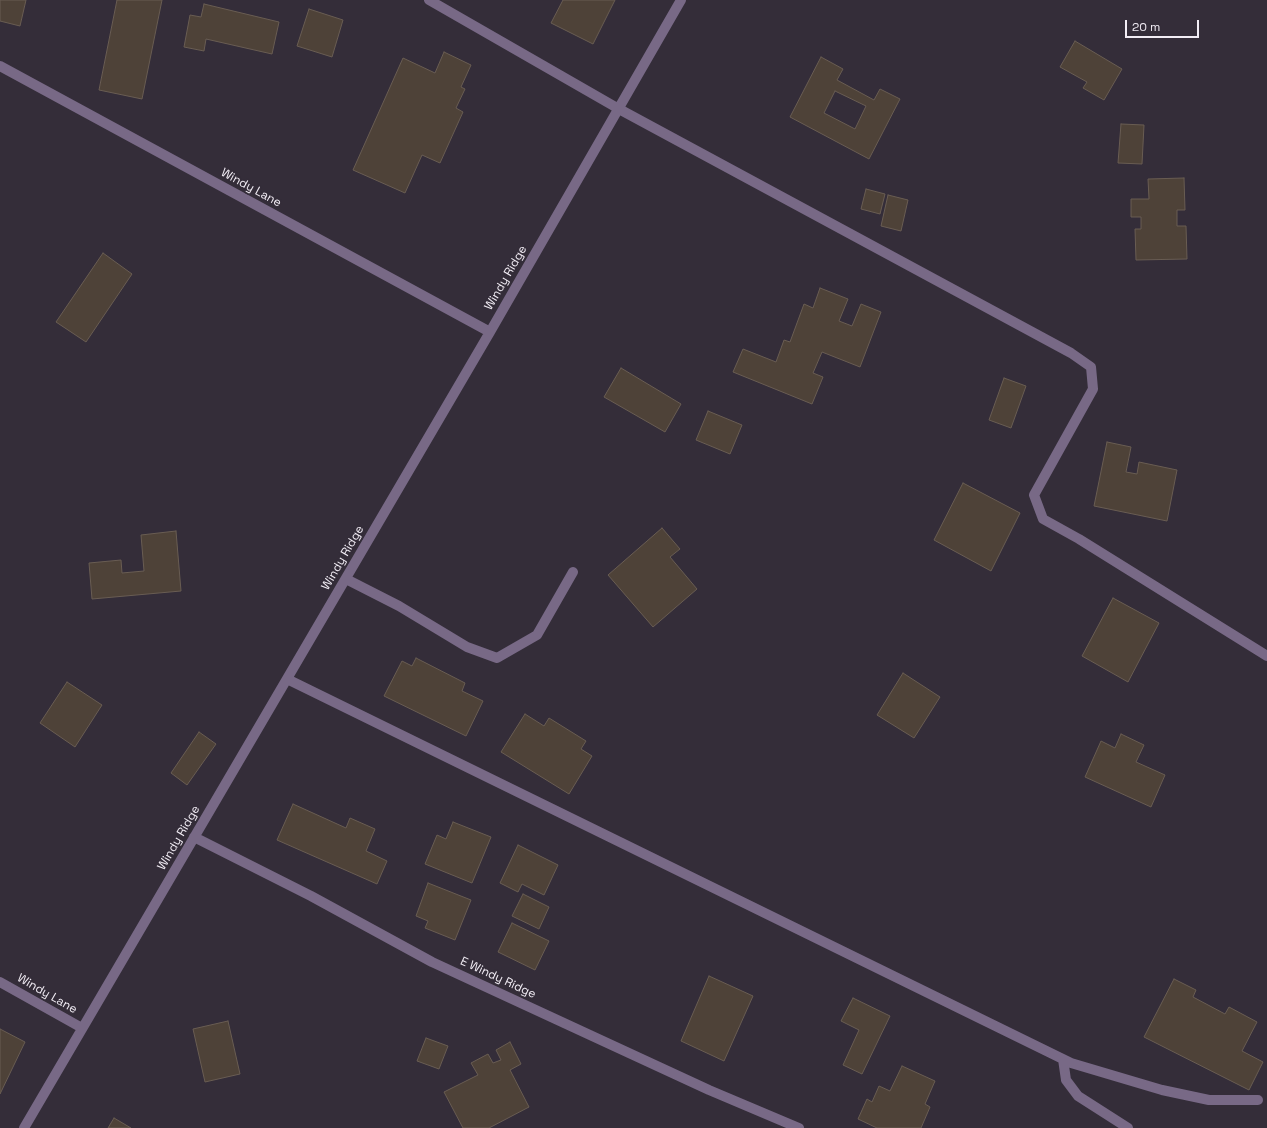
<!DOCTYPE html>
<html>
<head>
<meta charset="utf-8">
<style>
  body { margin:0 }
  #map { position:relative; width:1267px; height:1128px; overflow:hidden; background:#342d39; font-family:"Space Grotesk",sans-serif }
  canvas { display:block }
  .scale { position:absolute; left:1125px; top:20px; width:74px; height:18px; box-sizing:border-box; border:2px solid #f2edf5; border-top:0; padding-left:5px; font-size:12px; line-height:14px; white-space:nowrap; color:#f2edf5; -webkit-text-stroke:3px #342d39; paint-order:stroke }
</style>
</head>
<body>
<div id="map">
<canvas width="1267" height="1128"></canvas>
<div class="scale">20 m</div>
</div>
<script>
const ctx = document.querySelector('canvas').getContext('2d');
ctx.lineJoin = 'round';
function fillPath(path, color) {
  ctx.fillStyle = color;
  ctx.fill(path, 'evenodd');
}
function poly(rows) {
  const path = new Path2D();
  for (const r of rows) {
    path.moveTo(r[0], r[1]);
    for (let i = 2; i < r.length; i += 2) path.lineTo(r[i], r[i + 1]);
  }
  return path;
}
function strokePath(path, color, width, dash) {
  ctx.strokeStyle = color;
  ctx.lineWidth = width;
  ctx.lineCap = dash ? 'butt' : 'round';
  ctx.setLineDash(dash || []);
  ctx.stroke(path);
}
function write(font, color, halo, rows, align = 'center') {
  ctx.font = font + ' "Space Grotesk",sans-serif';
  ctx.lineWidth = 3.5;
  ctx.setLineDash([]);
  ctx.textBaseline = 'middle';
  ctx.strokeStyle = halo;
  ctx.fillStyle = color;
  for (const [text, x, y, turn = 0] of rows) {
    ctx.save();
    ctx.translate(x, y);
    ctx.rotate((+turn || 0) * Math.PI / 180);
    ctx.textAlign = isNaN(turn) ? turn : align;
    if (halo) ctx.strokeText(text, 0, 0);
    ctx.fillText(text, 0, 0);
    ctx.restore();
  }
}
const building = poly([
  [0,0,26,0,20,26,0,21,0,0],
  [117,0,162,0,142,99,99,90,117,0],
  [563,0,615,0,593,44,551,23,563,0],
  [204,4,279,22,272,54,206,39,204,51,184,47,190,15,201,17,204,4],
  [309,9,343,20,332,57,297,46,309,9],
  [1075,41,1122,69,1104,100,1083,88,1087,82,1060,67,1075,41],
  [444,52,471,65,461,87,465,89,456,108,463,112,440,163,422,155,405,193,353,170,403,58,435,73,444,52],
  [821,57,843,69,837,80,874,100,880,89,900,99,869,159,790,117,821,57],
  [835,91,866,106,855,129,824,113,835,91],
  [1121,124,1144,125,1142,164,1118,163,1121,124],
  [1184,178,1185,210,1177,210,1177,226,1186,226,1187,259,1136,260,1135,229,1141,229,1141,217,1131,217,1131,199,1149,199,1148,179,1184,178],
  [866,189,885,194,880,214,861,209,866,189],
  [888,195,908,200,901,231,881,226,888,195],
  [103,253,132,274,86,342,56,322,103,253],
  [820,288,848,299,839,321,852,326,861,304,881,312,860,367,822,352,813,373,823,377,812,404,733,372,743,349,776,362,784,340,790,342,804,304,813,308,820,288],
  [621,368,681,404,665,432,604,397,621,368],
  [1004,378,1026,386,1011,428,989,420,1004,378],
  [708,411,742,425,730,454,696,440,708,411],
  [1107,442,1131,447,1126,472,1137,474,1139,462,1177,470,1167,521,1094,506,1107,442],
  [963,483,1020,513,991,571,934,540,963,483],
  [662,528,680,549,670,557,697,589,653,627,608,575,662,528],
  [176,531,181,591,92,599,89,563,121,560,122,573,144,571,141,535,176,531],
  [1113,598,1159,623,1128,682,1082,656,1113,598],
  [416,658,465,683,462,691,483,701,466,736,384,696,402,661,412,666,416,658],
  [903,673,940,697,914,738,877,715,903,673],
  [67,682,102,705,75,747,40,723,67,682],
  [525,714,544,726,549,718,586,741,581,749,592,756,569,794,501,752,525,714],
  [199,732,216,744,187,785,171,773,199,732],
  [1121,734,1144,745,1136,762,1165,775,1151,807,1085,777,1101,741,1115,748,1121,734],
  [293,804,346,828,350,818,375,829,366,851,387,861,377,884,277,840,293,804],
  [453,822,491,837,472,883,425,864,437,835,446,839,453,822],
  [518,845,558,865,544,895,522,884,518,892,500,883,518,845],
  [428,883,471,900,455,940,425,928,428,921,416,916,428,883],
  [523,894,549,907,539,929,512,916,523,894],
  [512,923,549,941,535,970,498,952,512,923],
  [709,976,753,996,724,1061,681,1041,709,976],
  [1174,979,1196,990,1193,997,1225,1014,1229,1007,1257,1022,1242,1051,1263,1062,1249,1090,1144,1037,1174,979],
  [853,998,890,1016,862,1074,843,1065,859,1030,841,1021,853,998],
  [228,1021,240,1074,205,1082,193,1029,228,1021],
  [0,1029,25,1042,0,1094,0,1029],
  [426,1038,448,1046,439,1069,417,1061,426,1038],
  [510,1042,521,1064,510,1070,529,1107,489,1128,463,1128,444,1092,478,1075,471,1063,488,1054,493,1063,501,1060,496,1050,510,1042],
  [902,1066,935,1081,925,1104,930,1107,921,1128,877,1128,858,1119,867,1099,872,1102,879,1086,890,1091,902,1066],
  [114,1118,131,1128,108,1128,114,1118]
]);
fillPath(building, '#4e4238');
strokePath(building, '#695d53', 1);
strokePath(poly([
  [429,0,619,109,1071,353,1091,367,1093,389,1034,495,1043,519,1079,539,1267,656],
  [0,66,490,332],
  [346,579,399,606,467,647,497,658,537,635,573,572],
  [287,679,1071,1063,1162,1090,1209,1100,1258,1100],
  [194,837,311,896,432,962,709,1090,799,1128],
  [0,982,82,1028],
  [1063,1059,1066,1080,1078,1096,1128,1128],
  [24,1128,490,332,681,0]
]), '#786986', 10);
write('12px', '#f2edf5', '#342d39', [
  ["Windy Lane",251,188,29],
  ["Windy Ridge",506,278,-60],
  ["Windy Ridge",343,558,-60],
  ["Windy Ridge",179,838,-60],
  ["E Windy Ridge",498,978,25],
  ["Windy Lane",47,994,30]
]);
</script>
</body>
</html>
